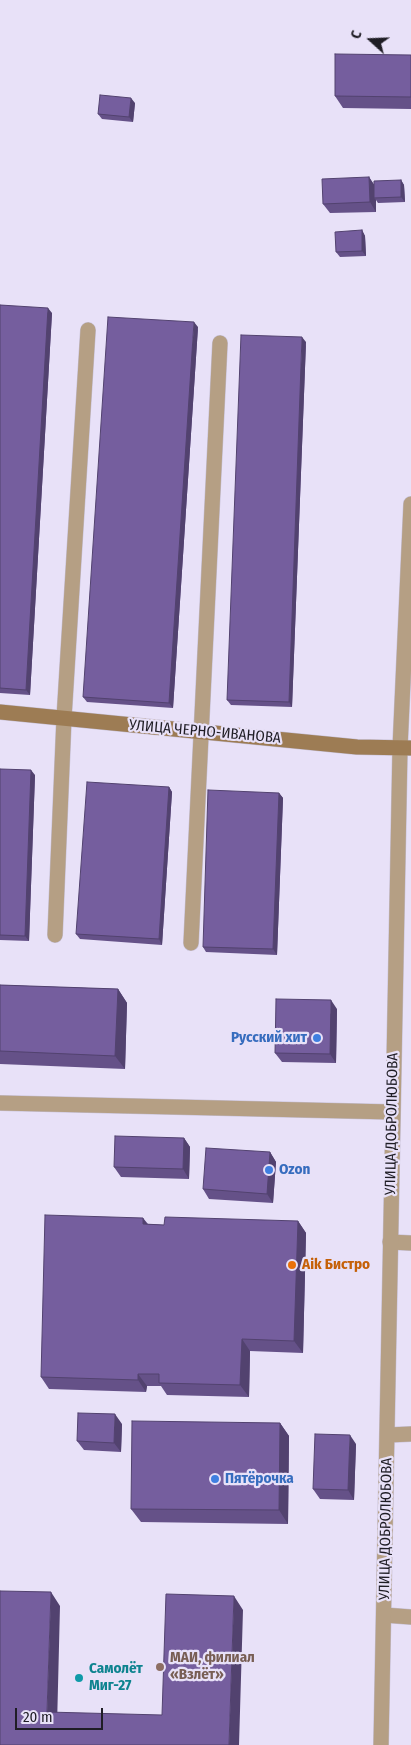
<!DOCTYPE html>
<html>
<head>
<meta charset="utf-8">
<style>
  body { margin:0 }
  #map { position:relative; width:411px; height:1745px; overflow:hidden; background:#e8e1f8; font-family:"Fira Sans Condensed",sans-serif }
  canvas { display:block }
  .north { position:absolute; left:346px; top:15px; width:50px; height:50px; -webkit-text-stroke:4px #e8e1f8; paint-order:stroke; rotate:290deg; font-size:14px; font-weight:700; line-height:20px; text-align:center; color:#1f1d25 }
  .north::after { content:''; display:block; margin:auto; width:18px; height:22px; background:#1f1d25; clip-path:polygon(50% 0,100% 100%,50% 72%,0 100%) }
  .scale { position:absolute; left:15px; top:1708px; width:88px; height:22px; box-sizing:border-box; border:2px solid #1f1d25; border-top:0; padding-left:6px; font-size:15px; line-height:18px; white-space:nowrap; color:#1f1d25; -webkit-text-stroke:4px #e8e1f8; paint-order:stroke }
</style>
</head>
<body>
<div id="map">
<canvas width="411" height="1745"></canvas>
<div class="north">С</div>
<div class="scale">20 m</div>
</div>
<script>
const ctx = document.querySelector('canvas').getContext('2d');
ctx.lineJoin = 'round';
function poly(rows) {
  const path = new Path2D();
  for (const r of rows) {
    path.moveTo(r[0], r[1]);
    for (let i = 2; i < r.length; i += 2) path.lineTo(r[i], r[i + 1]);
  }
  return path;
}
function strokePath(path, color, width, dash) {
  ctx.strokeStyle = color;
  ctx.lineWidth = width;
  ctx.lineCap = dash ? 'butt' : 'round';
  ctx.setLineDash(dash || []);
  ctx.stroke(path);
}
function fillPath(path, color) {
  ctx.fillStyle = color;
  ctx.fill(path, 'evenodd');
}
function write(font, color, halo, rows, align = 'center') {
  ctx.font = font + ' "Fira Sans Condensed",sans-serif';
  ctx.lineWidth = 4.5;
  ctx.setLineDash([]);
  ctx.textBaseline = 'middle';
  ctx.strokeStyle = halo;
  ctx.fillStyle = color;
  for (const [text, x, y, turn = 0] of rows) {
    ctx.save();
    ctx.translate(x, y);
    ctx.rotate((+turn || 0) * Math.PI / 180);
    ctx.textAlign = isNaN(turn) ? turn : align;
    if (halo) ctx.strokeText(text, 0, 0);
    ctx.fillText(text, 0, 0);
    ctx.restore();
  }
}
const service = poly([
  [55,935,64,718,88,330],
  [191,943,220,343],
  [390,1242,411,1243],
  [384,1615,411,1617]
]);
const minor = poly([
  [400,748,411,504],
  [0,1103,392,1112]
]);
const tertiary = poly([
  [388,1435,411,1434],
  [381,1745,400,748]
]);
const secondary = poly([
  [0,712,357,747,411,748]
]);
strokePath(service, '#c4bed2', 16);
strokePath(minor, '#c4bed2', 16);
strokePath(tertiary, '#c4bed2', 16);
strokePath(secondary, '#c4bed2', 16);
strokePath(service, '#b59f84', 15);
strokePath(minor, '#b59f84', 15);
strokePath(tertiary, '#b59f84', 15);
strokePath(secondary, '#9d7c54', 15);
fillPath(poly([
  [411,55,411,109,343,108,335,96],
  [135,103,133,122,102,119,98,114],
  [369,177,374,185,401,180,404,185,405,202,378,203,376,200,376,212,330,213,323,204],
  [362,230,365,236,366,256,340,257,336,252],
  [0,305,52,313,30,695,0,693],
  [198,327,173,708,87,702,83,697],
  [306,342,292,707,231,705,227,700],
  [0,769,35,775,29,941,0,940],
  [169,787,172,792,162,945,80,939,76,934],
  [279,793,283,798,277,955,206,952,203,947],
  [0,985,118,989,127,1003,125,1069,0,1064],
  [337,1009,336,1063,282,1062,275,1053],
  [184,1138,190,1147,189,1179,121,1177,114,1167],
  [270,1152,276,1162,273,1203,209,1199,203,1189],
  [143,1218,148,1224,164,1225,298,1221,306,1233,303,1353,250,1351,249,1397,167,1395,161,1386,147,1386,146,1392,49,1389,41,1377],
  [280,1423,289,1436,288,1524,141,1522,131,1509],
  [122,1424,121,1452,84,1450,77,1441],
  [356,1444,354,1500,320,1499,313,1489]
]), '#655188');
fillPath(poly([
  [131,98,135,103,133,122,129,117],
  [369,177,375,186,374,198,376,200,376,212,370,202],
  [401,180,404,185,405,202,401,197],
  [362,230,365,236,366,256,362,251],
  [48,308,52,313,30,695,26,690],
  [194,322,198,327,173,708,169,703],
  [302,337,306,342,292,707,289,702],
  [31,770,35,775,29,941,25,936],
  [169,787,172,792,162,945,159,939],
  [279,793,283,798,277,955,273,949],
  [118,989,127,1003,125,1069,115,1056],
  [331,1000,337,1009,336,1063,330,1054],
  [184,1138,190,1147,189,1179,183,1169],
  [270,1152,276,1162,273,1203,267,1194],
  [143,1218,151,1230,143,1224],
  [298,1221,306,1233,303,1353,294,1341],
  [242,1339,250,1351,249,1397,240,1385],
  [138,1374,147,1386,146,1392,138,1380],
  [115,1414,122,1424,121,1452,114,1443],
  [280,1423,289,1436,288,1524,279,1510],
  [350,1435,356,1444,354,1500,348,1490],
  [51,1592,60,1606,57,1726,47,1712],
  [234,1596,243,1610,239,1745,229,1745]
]), '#52426f');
const building = poly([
  [335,54,411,55,411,97,335,96,335,54],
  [100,95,131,98,129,117,98,114,100,95],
  [369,177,370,202,323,204,322,179,369,177],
  [401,180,401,197,374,198,374,181,401,180],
  [362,230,362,251,336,252,335,232,362,230],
  [0,305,48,308,26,690,0,688,0,305],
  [108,317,194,322,169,703,83,697,108,317],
  [241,335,302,337,289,702,227,700,241,335],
  [0,769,31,770,25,936,0,935,0,769],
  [87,782,169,787,159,939,76,934,87,782],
  [208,790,279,793,273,949,203,947,208,790],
  [0,985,118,989,115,1056,0,1051,0,985],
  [276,999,331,1000,330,1054,275,1053,276,999],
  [115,1136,184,1138,183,1169,114,1167,115,1136],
  [206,1148,270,1152,267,1194,203,1189,206,1148],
  [45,1215,143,1218,143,1224,164,1225,165,1217,298,1221,294,1341,242,1339,240,1385,159,1383,159,1374,138,1374,138,1380,41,1377,45,1215],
  [78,1413,115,1414,114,1443,77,1441,78,1413],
  [132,1421,280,1423,279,1510,131,1509,132,1421],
  [315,1434,350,1435,348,1490,313,1489,315,1434],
  [0,1591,51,1592,47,1712,162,1715,166,1594,234,1596,229,1745,0,1745,0,1591]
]);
fillPath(building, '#755e9e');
strokePath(building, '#52426f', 1);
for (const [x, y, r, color] of [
  [317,1038,5,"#3f7fe0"],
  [269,1170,5,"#3f7fe0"],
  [292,1265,5,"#e8710a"],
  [215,1479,5,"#3f7fe0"],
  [160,1667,5,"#8d6e63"],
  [79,1678,5,"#0f9aa8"]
]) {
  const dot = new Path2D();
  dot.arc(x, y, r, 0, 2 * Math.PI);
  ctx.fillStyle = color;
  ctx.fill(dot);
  strokePath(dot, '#e8e1f8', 2);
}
write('15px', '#1f1d25', '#e8e1f8', [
  ["УЛИЦА ЧЕРНО-ИВАНОВА",205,732,5],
  ["УЛИЦА ДОБРОЛЮБОВА",392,1124,-89],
  ["УЛИЦА ДОБРОЛЮБОВА",386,1529,-89]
]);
write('bold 15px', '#366cbe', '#e8e1f8', [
  ["Русский хит",307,1038,"right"],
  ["Ozon",279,1170],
  ["Пятёрочка",225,1479]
], 'left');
write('bold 15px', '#c56008', '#e8e1f8', [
  ["Aik Бистро",302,1265]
], 'left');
write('bold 15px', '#785e54', '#e8e1f8', [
  ["МАИ, филиал",170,1658],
  ["«Взлёт»",170,1675]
], 'left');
write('bold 15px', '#0d838f', '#e8e1f8', [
  ["Самолёт",89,1669],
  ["Миг-27",89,1686]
], 'left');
</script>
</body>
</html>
